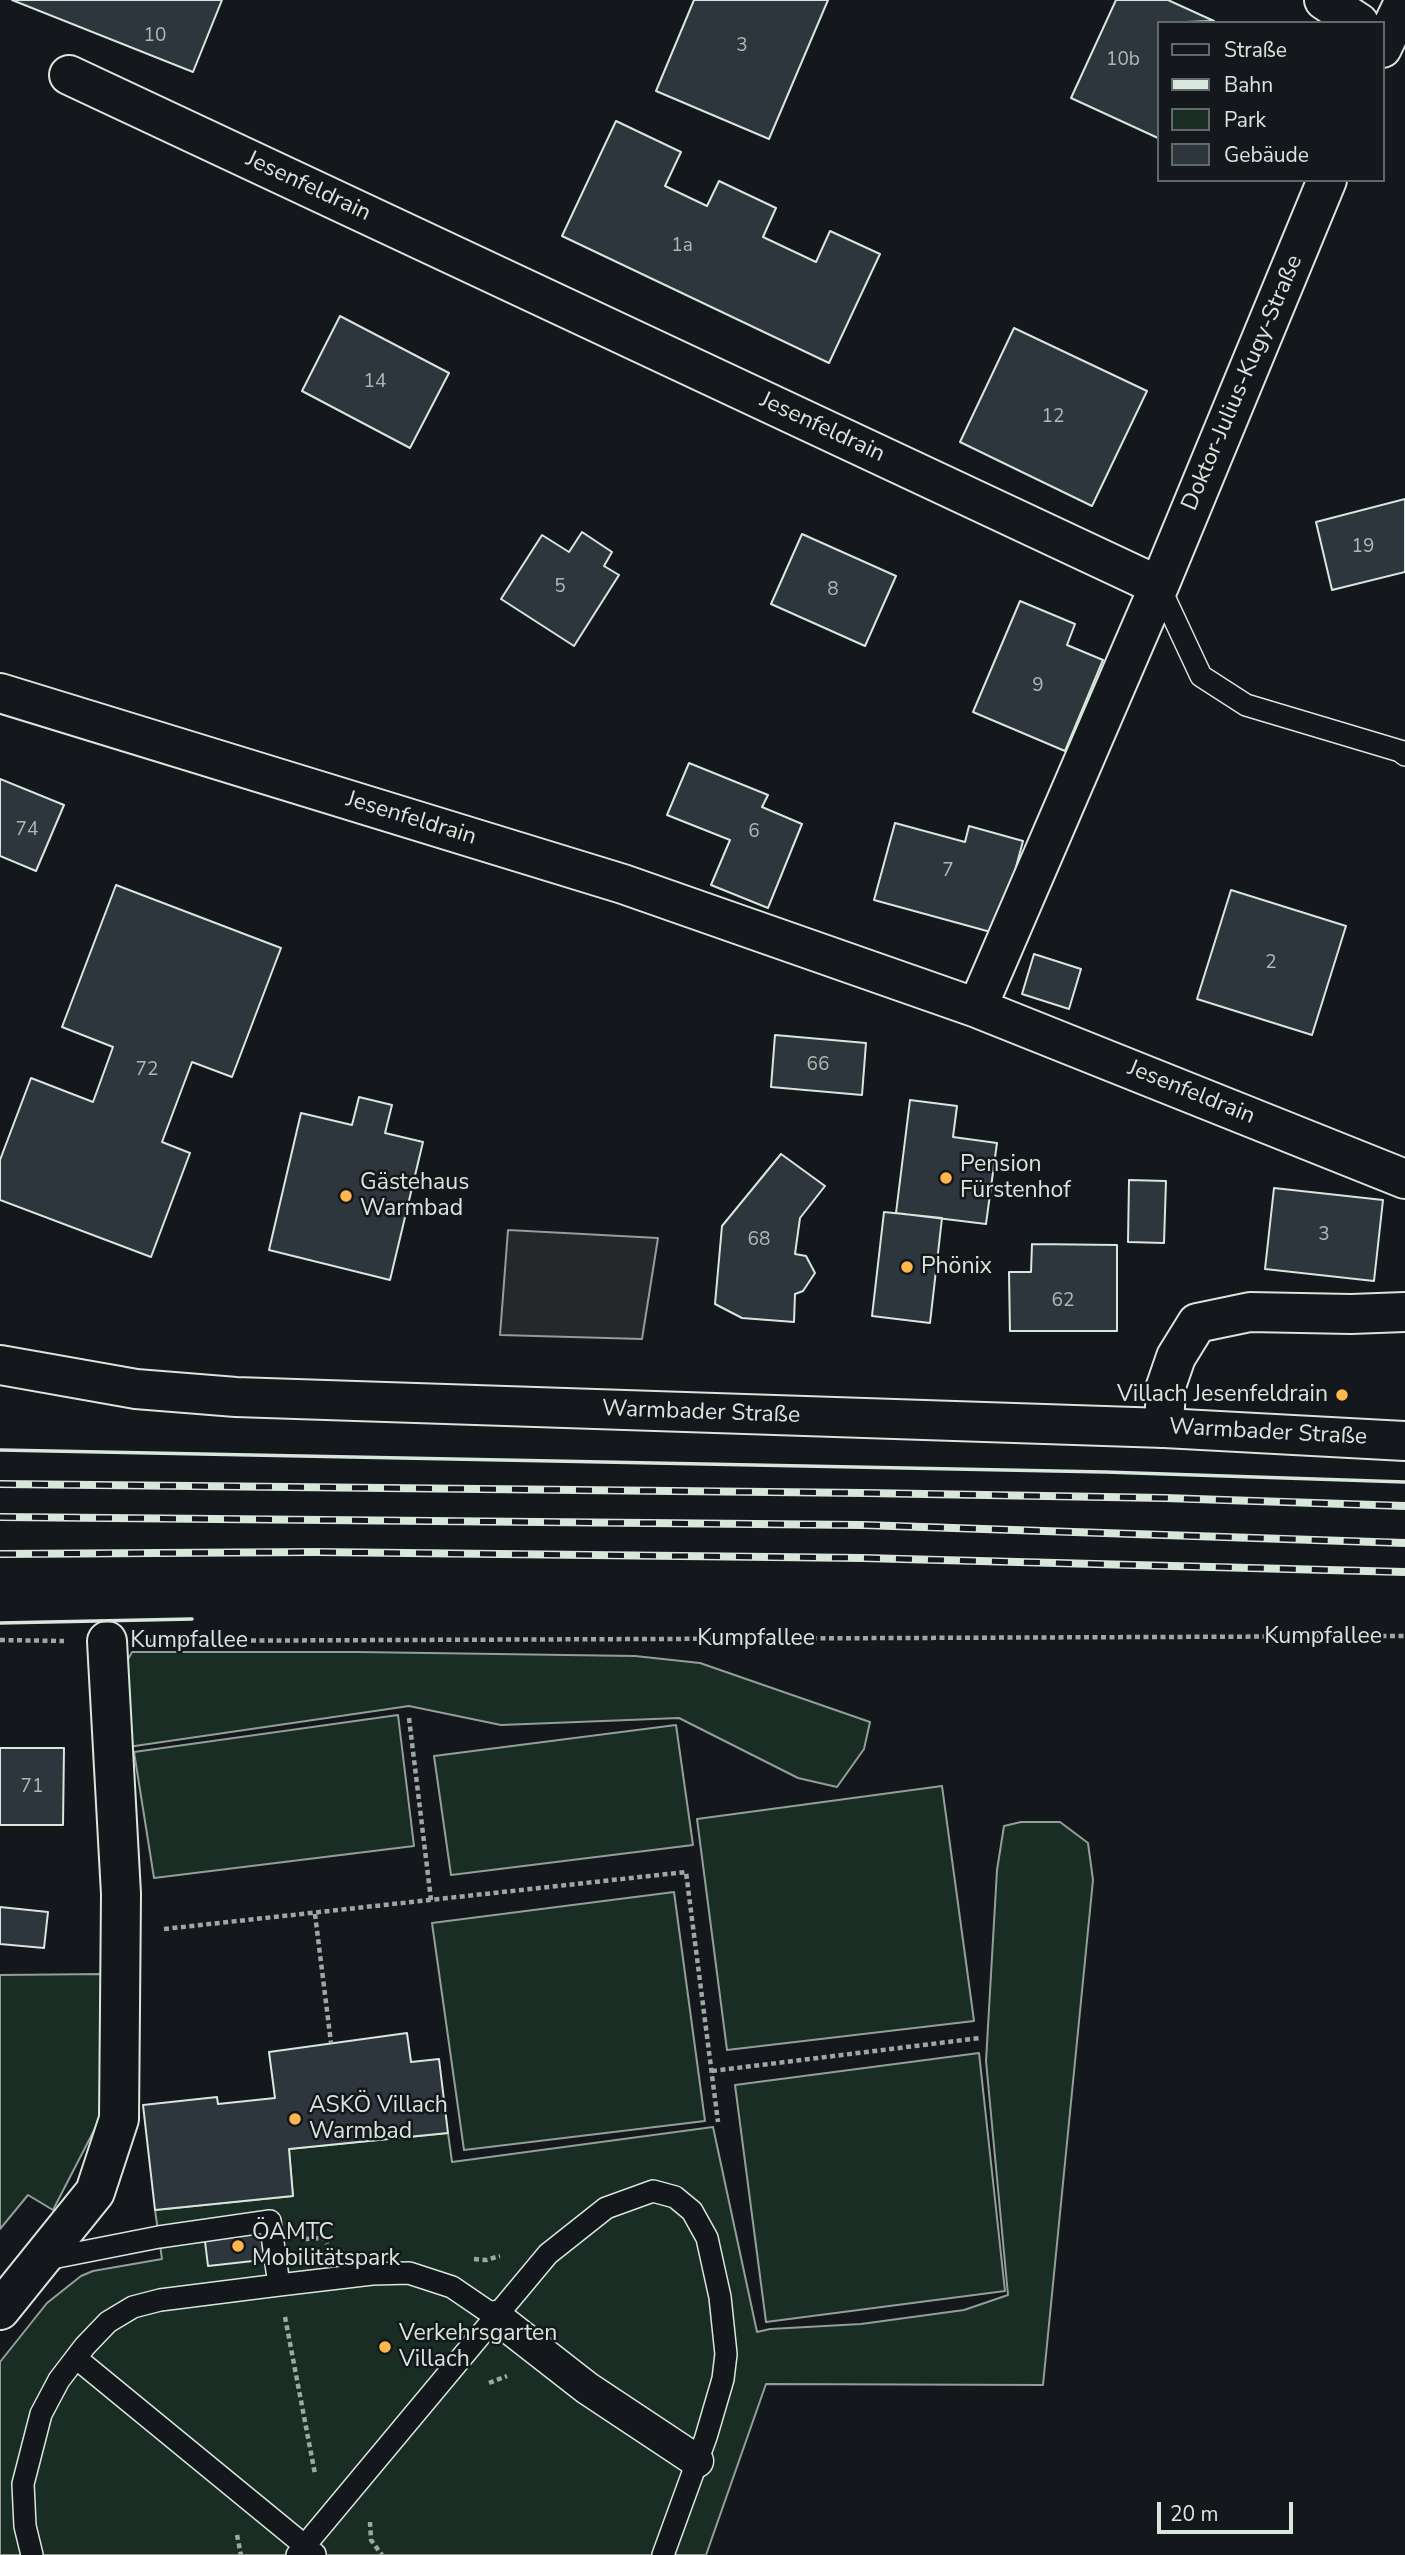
<!DOCTYPE html>
<html>
<head>
<meta charset="utf-8">
<style>
  body { margin:0 }
  #map { position:relative; width:1405px; height:2555px; overflow:hidden; background:#14181c; font-family:"Nunito Sans",sans-serif }
  canvas { display:block }
  .legend { position:absolute; left:1157px; top:21px; width:228px; height:161px; box-sizing:border-box; background:#14181c; border:2px solid #626a69; margin:0; padding:9px 12px; list-style:none; font-size:21px; color:#d8e6dc }
  .legend li { display:flex; align-items:center; gap:14px; height:35px }
  .legend b { width:35px; border:2px solid #626a69 }
  .scale { position:absolute; left:1157px; top:2502px; width:136px; height:32px; box-sizing:border-box; border:4px solid #d8e6dc; border-top:0; padding-left:9px; font-size:21px; line-height:24px; white-space:nowrap; color:#d8e6dc; -webkit-text-stroke:5px #14181c; paint-order:stroke }
</style>
</head>
<body>
<div id="map">
<canvas width="1405" height="2555"></canvas>
<ul class="legend">
<li><b style="height:9px;background:#14181c"></b>Straße</li>
<li><b style="height:9px;background:#d8e6dc"></b>Bahn</li>
<li><b style="height:19px;background:#1a2d24"></b>Park</li>
<li><b style="height:19px;background:#2c363c"></b>Gebäude</li>
</ul>
<div class="scale">20 m</div>
</div>
<script>
const ctx = document.querySelector('canvas').getContext('2d');
ctx.lineJoin = 'round';
function fillPath(path, color) {
  ctx.fillStyle = color;
  ctx.fill(path, 'evenodd');
}
function poly(rows) {
  const path = new Path2D();
  for (const r of rows) {
    path.moveTo(r[0], r[1]);
    for (let i = 2; i < r.length; i += 2) path.lineTo(r[i], r[i + 1]);
  }
  return path;
}
function strokePath(path, color, width, dash) {
  ctx.strokeStyle = color;
  ctx.lineWidth = width;
  ctx.lineCap = dash ? 'butt' : 'round';
  ctx.setLineDash(dash || []);
  ctx.stroke(path);
}
function write(font, color, halo, rows, align = 'center') {
  ctx.font = font + ' "Nunito Sans",sans-serif';
  ctx.lineWidth = 5;
  ctx.setLineDash([]);
  ctx.textBaseline = 'middle';
  ctx.strokeStyle = halo;
  ctx.fillStyle = color;
  for (const [text, x, y, turn = 0] of rows) {
    ctx.save();
    ctx.translate(x, y);
    ctx.rotate((+turn || 0) * Math.PI / 180);
    ctx.textAlign = isNaN(turn) ? turn : align;
    if (halo) ctx.strokeText(text, 0, 0);
    ctx.fillText(text, 0, 0);
    ctx.restore();
  }
}
const green = poly([
  [132,1652,358,1652,635,1656,700,1663,870,1722,864,1749,837,1787,798,1778,679,1718,501,1725,409,1706,121,1748,121,1672,132,1652],
  [398,1715,414,1846,154,1878,134,1752,398,1715],
  [676,1725,693,1845,451,1875,434,1756,676,1725],
  [942,1786,974,2021,727,2050,697,1819,942,1786],
  [1021,1822,1060,1822,1088,1843,1093,1880,1043,2385,766,2384,706,2555,0,2555,0,2362,47,2303,81,2276,93,2271,162,2259,155,2210,293,2196,289,2149,448,2133,452,2162,713,2127,757,2332,770,2329,861,2324,964,2310,1008,2295,986,2061,997,1870,1004,1826,1021,1822],
  [674,1892,705,2121,464,2150,432,1923,674,1892],
  [104,1974,103,2113,53,2210,28,2195,0,2229,0,1975,104,1974],
  [979,2053,1005,2291,766,2322,735,2085,979,2053]
]);
fillPath(green, '#1a2d24');
strokePath(green, '#939e99', 2);
const parking = poly([
  [508,1230,658,1238,642,1339,500,1335,508,1230]
]);
fillPath(parking, '#24282b');
strokePath(parking, '#939e99', 2);
const building = poly([
  [12,0,222,0,193,72,12,0],
  [694,0,828,0,769,139,656,91,694,0],
  [1116,0,1168,0,1214,21,1158,23,1158,138,1071,98,1116,0],
  [616,121,681,152,665,186,707,206,719,181,776,208,763,237,816,262,830,231,880,254,829,363,562,236,616,121],
  [340,316,449,373,410,448,302,391,340,316],
  [1014,328,1147,391,1092,506,960,442,1014,328],
  [1405,499,1405,572,1332,590,1316,522,1405,499],
  [582,532,612,552,604,566,619,575,574,646,501,599,542,535,569,552,582,532],
  [802,534,896,576,865,646,771,604,802,534],
  [1020,601,1075,624,1067,645,1103,660,1065,751,973,712,1020,601],
  [689,763,768,795,762,807,802,824,768,908,711,885,730,840,667,815,689,763],
  [0,779,64,805,36,871,0,856,0,779],
  [895,823,965,842,969,826,1023,841,998,934,874,900,895,823],
  [116,885,281,948,232,1077,192,1062,162,1142,190,1153,151,1257,0,1200,0,1160,31,1078,93,1102,113,1047,62,1027,116,885],
  [1231,890,1346,926,1312,1035,1197,999,1231,890],
  [1034,954,1081,969,1069,1009,1022,994,1034,954],
  [775,1035,866,1043,862,1095,771,1087,775,1035],
  [359,1097,392,1105,385,1133,423,1142,390,1280,269,1250,301,1113,352,1125,359,1097],
  [910,1100,957,1106,953,1137,997,1143,986,1224,896,1213,910,1100],
  [781,1154,825,1186,800,1218,795,1254,806,1256,815,1273,803,1291,795,1294,794,1322,742,1318,715,1304,722,1226,781,1154],
  [1129,1180,1166,1181,1164,1243,1128,1242,1129,1180],
  [1274,1188,1383,1200,1374,1281,1265,1269,1274,1188],
  [884,1212,942,1218,930,1323,872,1316,884,1212],
  [1032,1244,1117,1245,1117,1331,1010,1331,1009,1272,1031,1272,1032,1244],
  [0,1748,64,1748,63,1825,0,1825,0,1748],
  [0,1907,48,1912,44,1948,0,1944,0,1907],
  [407,2033,411,2062,439,2059,448,2133,289,2149,293,2196,155,2210,143,2105,217,2097,218,2104,275,2098,269,2052,407,2033],
  [268,2226,271,2259,208,2266,204,2233,268,2226]
]);
fillPath(building, '#2c363c');
strokePath(building, '#d8e6dc', 2);
const service = poly([
  [1159,586,1201,676,1246,705,1400,751,1405,755],
  [42,2260,159,2237,270,2221,279,2285],
  [76,2358,315,2554],
  [32,2555,25,2526,23,2484,41,2414,59,2380,85,2346,108,2322,133,2307,160,2300,279,2285,372,2274,409,2273,452,2287,496,2317],
  [297,2555,548,2254,606,2208,653,2191,675,2197,692,2211,707,2238,720,2297,726,2354,723,2379,706,2437,663,2555]
]);
const pedestrian = poly([
  [496,2317,587,2388,697,2461]
]);
const minor = poly([
  [1324,0,1359,23],
  [1382,48,1405,0],
  [69,75,1159,586,977,1008],
  [1159,586,1327,180],
  [0,693,623,884,977,1008,1405,1179],
  [1164,1428,1166,1386,1176,1357,1197,1323,1250,1312,1351,1314,1405,1312],
  [0,2310,95,2192,119,2119,121,1894,107,1641]
]);
const tertiary = poly([
  [0,1365,136,1389,236,1397,1164,1428,1405,1441]
]);
strokePath(service, '#d8e6dc', 24);
strokePath(pedestrian, '#d8e6dc', 35);
strokePath(minor, '#d8e6dc', 42);
strokePath(tertiary, '#d8e6dc', 42);
strokePath(poly([
  [0,1640,64,1641],
  [149,1641,1405,1636],
  [409,1718,431,1900],
  [315,1914,331,2043],
  [164,1929,686,1872,718,2122],
  [712,2071,980,2038],
  [305,2239,325,2238,327,2244],
  [474,2259,486,2260,500,2256],
  [285,2317,315,2474],
  [489,2383,507,2376],
  [370,2522,371,2540,382,2555],
  [237,2535,241,2555]
]), '#9da8a2', 4.5, [5, 3.5]);
strokePath(service, '#14181c', 21);
strokePath(pedestrian, '#14181c', 32);
strokePath(minor, '#14181c', 38);
strokePath(tertiary, '#14181c', 38);
const rail = poly([
  [0,1484,865,1493,1165,1498,1405,1506],
  [0,1517,863,1525,1405,1543],
  [0,1554,315,1552,863,1558,1405,1572]
]);
strokePath(rail, '#d8e6dc', 8);
strokePath(rail, '#14181c', 5, [16]);
strokePath(poly([
  [0,1450,1105,1472,1405,1482],
  [0,1623,192,1619]
]), '#d8e6dc', 3.5);
for (const [x, y, r, color] of [
  [946,1178,7,"#ffb74d"],
  [346,1196,7,"#ffb74d"],
  [907,1267,7,"#ffb74d"],
  [1342,1395,7,"#ffb74d"],
  [295,2119,7,"#ffb74d"],
  [238,2246,7,"#ffb74d"],
  [385,2347,7,"#ffb74d"]
]) {
  const dot = new Path2D();
  dot.arc(x, y, r, 0, 2 * Math.PI);
  ctx.fillStyle = color;
  ctx.fill(dot);
  strokePath(dot, '#14181c', 2.5);
}
write('19px', '#adbab4', null, [
  ["10",155,36],
  ["3",742,46],
  ["10b",1123,60],
  ["1a",682,246],
  ["14",375,382],
  ["12",1053,417],
  ["19",1363,547],
  ["5",560,587],
  ["8",833,590],
  ["9",1038,686],
  ["74",27,830],
  ["6",754,832],
  ["7",948,871],
  ["2",1271,963],
  ["66",818,1065],
  ["72",147,1070],
  ["3",1324,1235],
  ["68",759,1240],
  ["62",1063,1301],
  ["71",32,1787]
]);
write('23px', '#d8e6dc', '#14181c', [
  ["Jesenfeldrain",308,187,25],
  ["Doktor-Julius-Kugy-Straße",1243,383,-67],
  ["Jesenfeldrain",822,428,25],
  ["Jesenfeldrain",411,819,17],
  ["Jesenfeldrain",1191,1093,22],
  ["Warmbader Straße",701,1413,2],
  ["Warmbader Straße",1268,1433,3],
  ["Kumpfallee",1323,1637],
  ["Kumpfallee",756,1639],
  ["Kumpfallee",189,1641]
]);
write('23px', '#d8e6dc', '#14181c', [
  ["Pension",960,1165],
  ["Fürstenhof",960,1191],
  ["Gästehaus",360,1183],
  ["Warmbad",360,1209],
  ["Phönix",921,1267],
  ["Villach Jesenfeldrain",1328,1395,"right"],
  ["ASKÖ Villach",309,2106],
  ["Warmbad",309,2132],
  ["ÖAMTC",252,2233],
  ["Mobilitätspark",252,2259],
  ["Verkehrsgarten",399,2334],
  ["Villach",399,2360]
], 'left');
</script>
</body>
</html>
